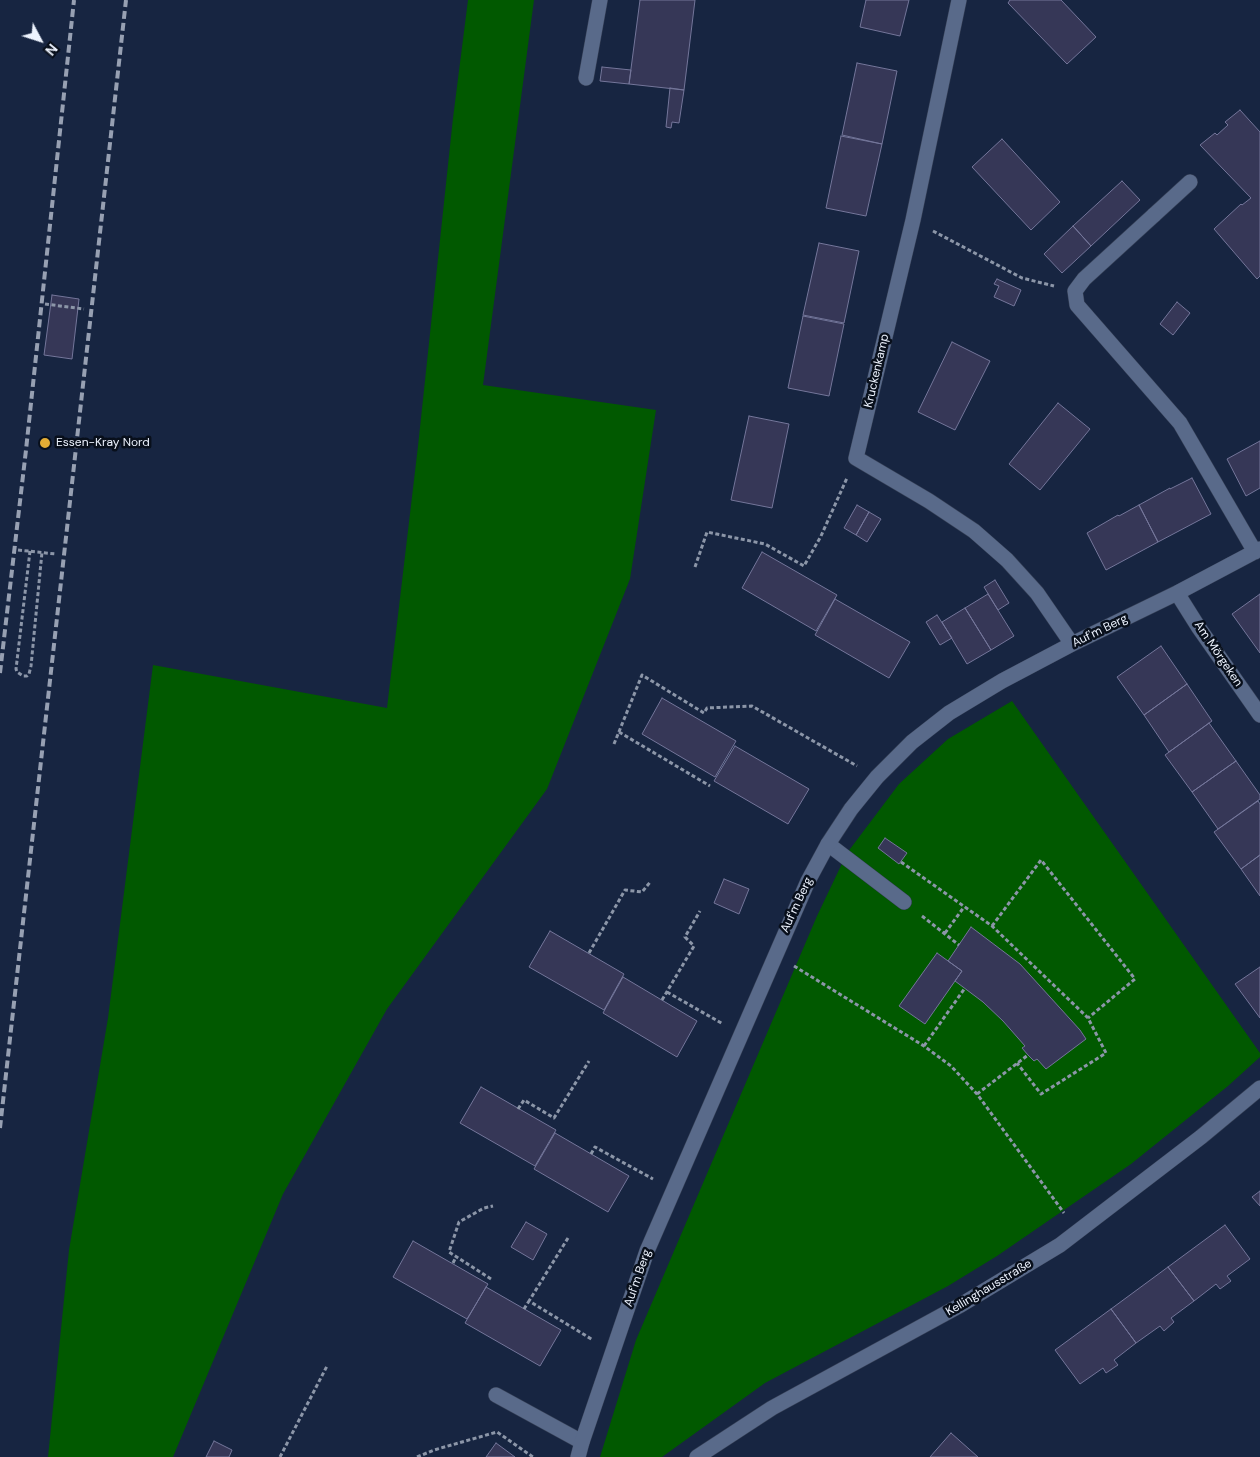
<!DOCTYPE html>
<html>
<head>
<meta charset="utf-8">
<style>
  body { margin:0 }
  #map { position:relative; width:1260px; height:1457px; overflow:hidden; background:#172541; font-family:"DM Sans",sans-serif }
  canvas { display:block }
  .north { position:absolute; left:15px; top:15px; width:50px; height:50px; -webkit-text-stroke:4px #080f1b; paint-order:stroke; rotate:130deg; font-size:14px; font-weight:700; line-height:20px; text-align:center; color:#edf3fe }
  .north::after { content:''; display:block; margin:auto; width:18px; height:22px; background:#edf3fe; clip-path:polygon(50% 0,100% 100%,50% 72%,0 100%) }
</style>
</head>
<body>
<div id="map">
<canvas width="1260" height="1457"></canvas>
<div class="north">N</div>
</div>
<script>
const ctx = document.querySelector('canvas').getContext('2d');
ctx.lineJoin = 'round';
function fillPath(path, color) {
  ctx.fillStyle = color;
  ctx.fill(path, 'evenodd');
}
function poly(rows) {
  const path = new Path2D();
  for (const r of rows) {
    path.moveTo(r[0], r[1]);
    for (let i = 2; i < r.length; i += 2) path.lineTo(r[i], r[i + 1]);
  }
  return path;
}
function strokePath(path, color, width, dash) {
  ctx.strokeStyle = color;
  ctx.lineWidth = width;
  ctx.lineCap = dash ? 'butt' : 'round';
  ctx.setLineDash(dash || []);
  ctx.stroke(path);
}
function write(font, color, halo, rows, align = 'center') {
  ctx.font = font + ' "DM Sans",sans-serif';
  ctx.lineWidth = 5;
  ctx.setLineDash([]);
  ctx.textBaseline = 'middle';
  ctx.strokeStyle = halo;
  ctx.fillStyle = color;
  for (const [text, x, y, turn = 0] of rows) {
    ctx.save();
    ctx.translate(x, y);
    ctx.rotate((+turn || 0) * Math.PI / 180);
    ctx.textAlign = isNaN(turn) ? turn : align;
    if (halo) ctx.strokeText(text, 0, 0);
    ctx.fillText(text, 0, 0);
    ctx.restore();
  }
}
fillPath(poly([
  [468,0,534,0,483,385,656,410,630,579,547,789,387,1009,283,1194,173,1457,48,1457,69,1250,108,1018,153,665,387,708,418,446,453,118],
  [1012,701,1260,1053,1260,1057,1228,1086,1131,1164,997,1256,948,1286,765,1383,662,1457,600,1457,636,1340,817,916,847,853,899,784,948,739]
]), '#015900');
const building = poly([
  [640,0,695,0,684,90,629,84,640,0],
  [866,0,909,0,900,36,860,27,866,0],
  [1010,0,1061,0,1096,37,1067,64,1008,3,1010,0],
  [857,63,897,71,882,144,842,135,857,63],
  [602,67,631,70,629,84,600,81,602,67],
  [670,88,684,90,679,123,672,122,671,128,666,127,670,88],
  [1240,110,1260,132,1260,276,1257,279,1214,229,1241,204,1242,205,1251,198,1200,145,1215,133,1217,135,1228,125,1225,122,1240,110],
  [841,136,882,144,866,216,826,208,841,136],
  [1002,139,1060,202,1031,230,972,167,1002,139],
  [1122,181,1140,200,1091,246,1073,226,1122,181],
  [1073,226,1091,246,1062,273,1044,254,1073,226],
  [819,243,859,251,844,323,803,315,819,243],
  [997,279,1021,290,1014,306,994,297,999,286,994,284,997,279],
  [52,295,79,299,72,359,44,355,52,295],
  [1177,302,1190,313,1173,335,1160,324,1177,302],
  [803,316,844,324,829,396,788,388,803,316],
  [952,342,990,361,955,430,918,412,952,342],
  [1058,403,1090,429,1040,490,1009,464,1058,403],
  [749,416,789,424,772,508,731,500,749,416],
  [1260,441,1260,488,1246,496,1227,459,1260,441],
  [1192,478,1211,514,1158,542,1139,505,1170,488,1170,489,1192,478],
  [857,505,869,512,856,535,844,528,857,505],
  [1139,505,1158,542,1106,570,1087,533,1118,515,1119,516,1139,505],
  [869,512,881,519,867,542,856,535,869,512],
  [762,552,837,595,816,631,742,588,762,552],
  [995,580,1009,603,998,610,984,587,995,580],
  [988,594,1014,636,991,650,965,608,988,594],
  [1260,594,1260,653,1232,614,1260,594],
  [835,599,910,642,889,678,815,635,835,599],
  [965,608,991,650,967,664,942,622,965,608],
  [937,615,952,638,940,645,926,622,937,615],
  [1161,646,1187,684,1144,715,1117,677,1161,646],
  [1187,684,1212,721,1169,752,1144,715,1187,684],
  [662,698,736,741,715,777,642,734,662,698],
  [1209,723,1236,761,1192,792,1165,755,1209,723],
  [735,746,809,789,788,824,714,781,735,746],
  [1236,761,1260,795,1260,799,1218,829,1192,792,1236,761],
  [1258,801,1260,804,1260,855,1241,869,1214,832,1258,801],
  [885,838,907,853,899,864,878,848,885,838],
  [1260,855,1260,896,1241,869,1260,855],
  [724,879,749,889,739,914,714,903,724,879],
  [971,927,1020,964,1080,1030,1086,1039,1046,1069,1037,1059,1034,1061,1028,1055,1022,1048,1025,1046,1003,1021,983,1002,955,981,962,971,948,961,971,927],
  [550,931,624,974,604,1010,529,967,550,931],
  [937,953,962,971,925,1024,899,1006,937,953],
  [1260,967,1260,1018,1235,984,1260,967],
  [623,977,697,1021,677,1057,603,1013,623,977],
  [481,1087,556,1130,535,1166,460,1123,481,1087],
  [555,1133,629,1176,608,1212,534,1169,555,1133],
  [1260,1191,1260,1206,1252,1197,1260,1191],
  [526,1222,547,1234,533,1260,511,1247,526,1222],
  [1225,1225,1250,1259,1227,1276,1231,1281,1220,1289,1216,1284,1194,1301,1168,1267,1225,1225],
  [413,1241,488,1284,467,1319,393,1277,413,1241],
  [1168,1267,1194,1301,1171,1318,1174,1322,1164,1331,1160,1326,1136,1343,1111,1309,1168,1267],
  [486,1287,561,1330,540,1366,465,1323,486,1287],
  [1111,1309,1136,1343,1114,1360,1118,1365,1106,1373,1103,1368,1080,1384,1055,1350,1111,1309],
  [951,1433,978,1457,930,1457,951,1433],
  [214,1441,232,1450,229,1457,206,1457,214,1441],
  [496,1443,515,1457,486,1457,496,1443]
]);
fillPath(building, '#363757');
strokePath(building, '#74769a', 1);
const lane = poly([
  [1154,215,1190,182],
  [828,844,904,902],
  [496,1395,582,1442]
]);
const street = poly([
  [959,0,913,220,856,458,929,501,974,531,1007,560,1037,593,1072,644],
  [586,78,600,0],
  [1154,215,1084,279,1075,291,1077,305,1180,423,1255,552],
  [1177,593,1199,628,1260,715],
  [578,1457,582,1442,647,1251,808,881,828,844,851,809,877,777,912,742,949,713,1002,681,1072,644,1177,593,1260,549],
  [697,1457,772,1408,959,1306,1060,1245,1201,1137,1260,1088]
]);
strokePath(lane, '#364056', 16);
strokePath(street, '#364056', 16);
strokePath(poly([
  [933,231,1022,278,1054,286],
  [45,304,84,309],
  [18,550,56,554],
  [30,551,16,669,17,672,23,676,27,676,29,674,31,666,42,552],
  [695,567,707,532,765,544,804,566,821,536,847,478],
  [619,732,710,786],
  [614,744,642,675,704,713,707,708,752,706,857,766],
  [901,862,992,926,1088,1018,1106,1053,1041,1094,1017,1063],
  [922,916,959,945],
  [992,926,1041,860,1135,979,1088,1018],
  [945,933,964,907],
  [589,953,625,890,642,892,651,881],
  [794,966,924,1046,951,1066,977,1094,1064,1213],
  [667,992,723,1024],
  [662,1000,694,946,685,937,700,911],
  [924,1046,965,988],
  [977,1094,1028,1055],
  [518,1109,524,1100,554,1118,589,1061],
  [591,1154,595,1147,653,1179],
  [568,1238,529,1301,593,1340],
  [453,1263,456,1257],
  [491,1279,449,1252,459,1222,484,1208,493,1206],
  [524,1309,529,1301],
  [280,1457,327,1366],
  [417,1457,434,1450,497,1432,533,1457]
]), '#8c96a8', 3, [4, 2.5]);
strokePath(lane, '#596a8a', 15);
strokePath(street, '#596a8a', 15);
strokePath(poly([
  [0,673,26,450,74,0],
  [0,1128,126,0]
]), '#97a0b2', 4, [8, 4]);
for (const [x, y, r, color] of [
  [45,443,6,"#e4ad35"]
]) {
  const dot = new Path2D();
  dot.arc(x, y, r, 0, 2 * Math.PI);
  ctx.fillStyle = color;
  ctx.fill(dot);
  strokePath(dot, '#080f1b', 2);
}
write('12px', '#edf3fe', '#080f1b', [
  ["Kruckenkamp",877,371,-77],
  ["Auf'm Berg",1100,631,-26],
  ["Am Mörgeken",1218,654,56],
  ["Auf'm Berg",797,905,-65],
  ["Auf'm Berg",638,1278,-71],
  ["Kellinghausstraße",989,1288,-31]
]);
write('12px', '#edf3fe', '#080f1b', [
  ["Essen-Kray Nord",56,443]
], 'left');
</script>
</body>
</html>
